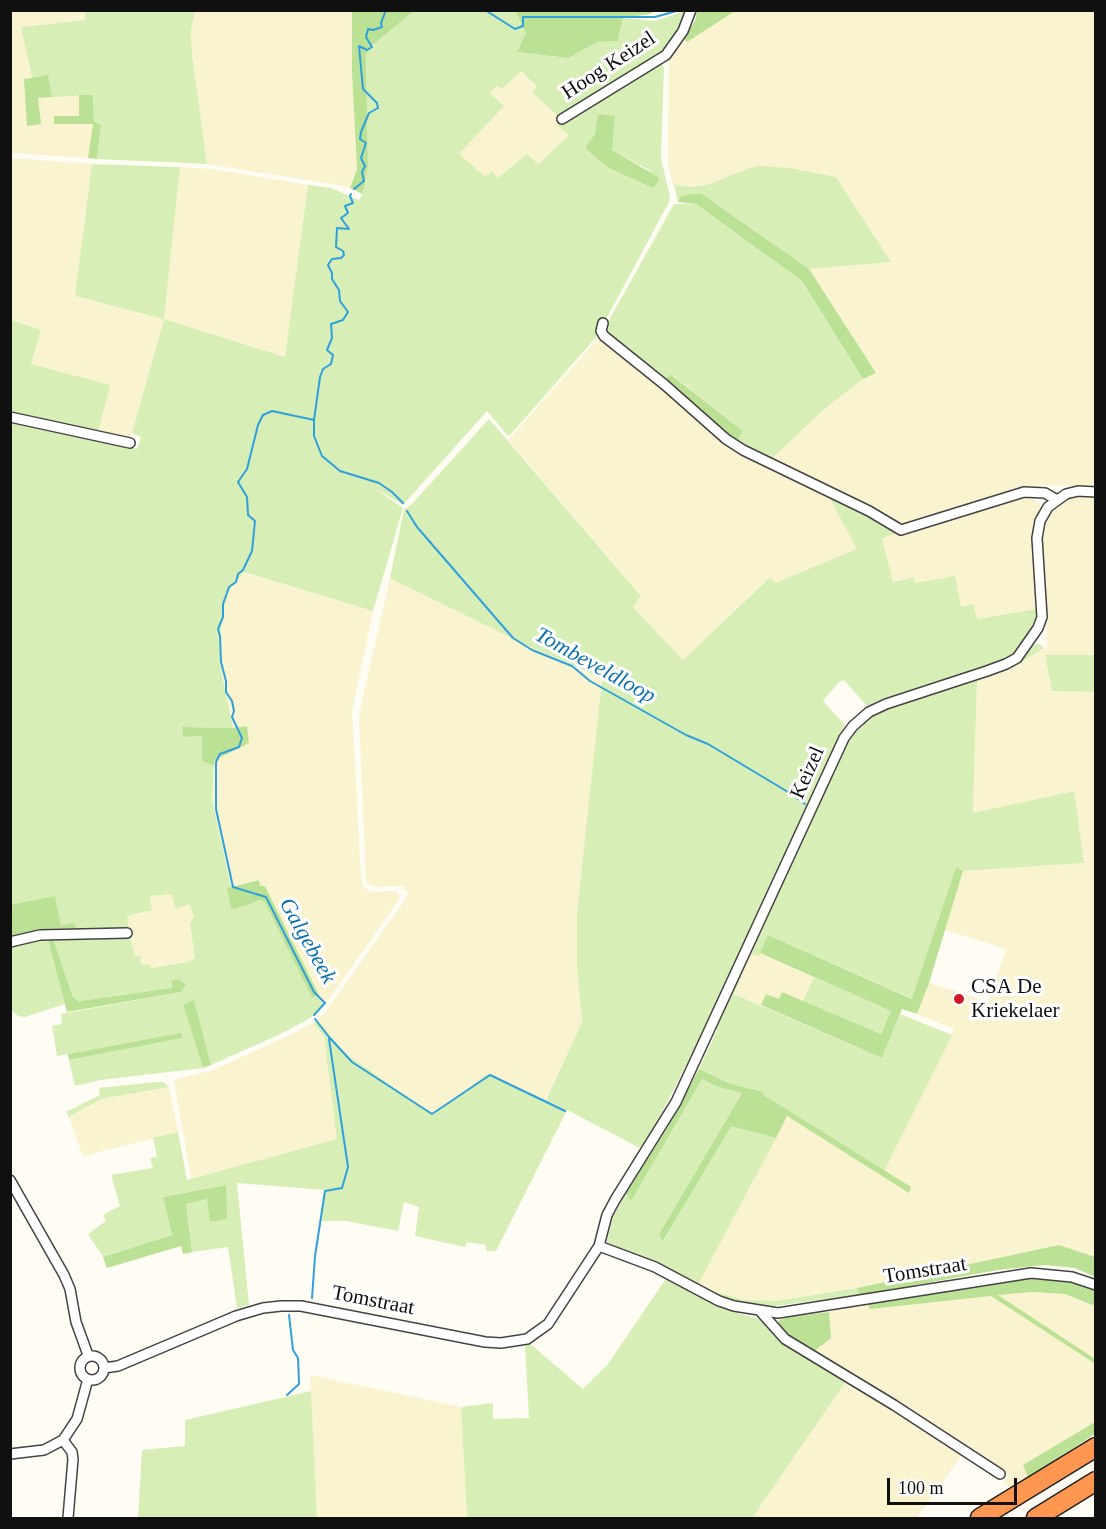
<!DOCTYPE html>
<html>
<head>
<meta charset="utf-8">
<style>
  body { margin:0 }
  #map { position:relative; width:1106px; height:1529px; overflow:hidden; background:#fffcf3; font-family:Georgia,serif }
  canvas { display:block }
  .frame { position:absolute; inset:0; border:12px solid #101010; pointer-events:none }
  .scale { position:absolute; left:887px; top:1478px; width:130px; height:27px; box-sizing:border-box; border:3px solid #101010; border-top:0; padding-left:8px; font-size:18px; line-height:21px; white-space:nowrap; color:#101010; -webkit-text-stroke:4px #fff; paint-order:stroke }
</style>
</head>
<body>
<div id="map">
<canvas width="1106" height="1529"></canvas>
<div class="frame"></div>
<div class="scale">100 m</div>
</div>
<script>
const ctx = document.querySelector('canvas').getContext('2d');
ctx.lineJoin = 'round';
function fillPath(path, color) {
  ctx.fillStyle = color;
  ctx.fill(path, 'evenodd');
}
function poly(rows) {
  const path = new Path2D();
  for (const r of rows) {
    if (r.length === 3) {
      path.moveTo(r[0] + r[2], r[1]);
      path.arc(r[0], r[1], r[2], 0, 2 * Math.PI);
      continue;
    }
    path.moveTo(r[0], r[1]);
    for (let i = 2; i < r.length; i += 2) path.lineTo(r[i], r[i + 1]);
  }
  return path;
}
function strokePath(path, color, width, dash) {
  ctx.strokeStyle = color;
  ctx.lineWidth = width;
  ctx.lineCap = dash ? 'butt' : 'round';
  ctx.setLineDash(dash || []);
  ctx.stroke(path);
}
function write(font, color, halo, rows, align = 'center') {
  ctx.font = font + ' Georgia,serif';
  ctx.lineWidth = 6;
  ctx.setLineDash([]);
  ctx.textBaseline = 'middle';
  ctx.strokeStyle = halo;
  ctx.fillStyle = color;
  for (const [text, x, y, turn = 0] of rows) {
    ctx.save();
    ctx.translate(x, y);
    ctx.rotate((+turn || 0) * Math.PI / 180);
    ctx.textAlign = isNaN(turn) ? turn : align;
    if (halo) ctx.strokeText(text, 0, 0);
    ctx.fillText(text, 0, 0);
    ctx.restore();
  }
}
fillPath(poly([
  [11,11,85,11,86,20,21,27,32,78,24,79,37,98,79,95,79,116,54,116,54,124,93,124,88,158,11,153],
  [195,11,352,11,352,73,357,169,350,188,333,184,207,164,192,54,191,30],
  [735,11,1095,11,1095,487,1036,485,912,523,902,525,769,461,829,405,863,379,876,373,809,269,891,262,836,177,749,168,710,184,692,187,673,185,668,163,669,57,684,37,688,41],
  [521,71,537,88,532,92,563,121,558,124,569,135,537,164,527,155,498,179,485,178,458,155,504,106,489,93,497,85,502,89],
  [10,158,92,164,75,296,164,318,180,167,211,169,308,185,286,357,164,319,130,439,98,433,31,364,41,330,11,320],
  [599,337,672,395,722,441,764,466,828,495,858,549,775,583,769,577,683,660,633,607,641,596,508,440],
  [1078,494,1095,496,1095,655,1046,655,1052,691,1095,692,1095,1257,1075,1250,1048,1247,857,1288,776,1301,744,1300,696,1286,787,1116,909,1192,911,1187,884,1171,954,1029,917,1014,929,983,989,1002,1006,949,945,930,963,871,1084,863,973,814,977,680,1013,668,1047,647,1041,537,1043,524,1058,504],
  [1029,496,1037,501,1041,507,1033,530,1037,609,977,619,961,607,915,583,913,577,892,582,882,539,898,532],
  [243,572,373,611,352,711,361,878,363,886,371,892,396,891,399,896,399,900,324,1006,265,886,260,886,259,880,231,887,212,799,215,760,246,726,233,728,221,670,219,646,224,608,230,589],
  [390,578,602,680,577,912,577,968,582,1022,545,1100,488,1073,433,1115,345,1053,317,1020,324,1014,407,897,408,892,401,886,377,887,368,884,366,879,359,715],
  [171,894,190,904,194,916,190,924,195,958,188,962,151,968,142,965,140,955,135,956,126,916,152,910,149,896],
  [751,953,758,956,760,953,814,977,803,1001,782,992,779,1000,766,994,761,1005,734,994],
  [313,1023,324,1036,338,1139,191,1179,174,1080,213,1070,286,1037],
  [169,1087,178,1132,83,1156,69,1117,101,1099],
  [1032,1292,1065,1294,1095,1306,1095,1422,1023,1465,1028,1477,1011,1488,1003,1482,1008,1476,813,1352,831,1338,829,1312,867,1303],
  [310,1375,461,1407,467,1518,317,1518],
  [847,1380,962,1455,917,1518,752,1518]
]), '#f9f3cf');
fillPath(poly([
  [85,11,195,11,191,30,192,54,207,164,97,159,101,125,94,121,93,95,52,97,48,76,32,78,21,27,85,20],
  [414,11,515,11,526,33,518,52,568,58,598,42,618,41,623,18,655,21,685,11,687,15,684,22,657,57,559,117,532,92,537,87,521,71,502,89,497,86,490,93,504,106,459,154,485,177,492,171,498,178,527,154,538,164,569,135,557,125,661,64,664,67,661,158,670,197,669,202,597,336,511,434,508,436,487,411,403,505,373,487,403,508,373,611,244,572,230,589,224,608,219,646,221,670,233,728,182,727,183,737,202,736,202,761,214,766,212,799,231,887,227,888,245,905,262,900,265,903,312,998,319,995,324,1006,309,1019,278,1035,211,1065,194,1001,183,1003,203,1068,100,1080,75,1086,69,1060,181,1038,181,1034,57,1056,52,1026,62,1024,61,1014,181,992,172,988,79,1001,73,997,54,941,130,936,135,956,140,955,142,965,150,964,151,968,188,962,195,958,190,924,194,916,189,904,176,909,171,894,150,896,152,910,127,916,129,930,53,933,52,929,67,930,61,925,55,896,11,905,11,420,137,449,141,437,132,433,164,319,75,296,92,164,180,167,164,319,285,357,308,185,331,188,359,200,363,194,368,166,366,55,370,46],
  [595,134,611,150,653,172,585,149],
  [759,166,790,168,836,177,891,262,809,269,702,194,681,196,678,202,674,185,692,187,710,184,749,168],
  [674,204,696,204,802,281,863,379,829,405,769,461,736,443,743,431,671,374,665,381,610,338,604,329],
  [11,320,41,330,31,364,110,385,98,433,11,414],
  [489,419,641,596,633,607,683,660,770,577,775,583,857,549,828,495,869,514,898,532,882,539,893,582,914,577,915,583,955,576,961,607,973,604,977,619,1037,609,1034,626,1020,647,1011,655,998,662,881,699,867,706,844,680,839,682,823,701,845,725,811,797,820,801,846,745,862,724,872,715,921,696,976,680,977,678,1017,662,1033,645,1039,644,1044,648,1013,668,977,681,973,813,1074,791,1084,863,963,871,956,867,913,999,768,935,759,956,751,954,734,994,882,1058,900,1014,952,1035,884,1171,762,1094,762,1092,731,1084,699,1069,717,1030,707,1024,655,1126,640,1148,567,1110,496,1251,486,1251,486,1245,467,1242,465,1247,415,1236,419,1207,404,1202,398,1231,346,1221,320,1221,325,1190,237,1183,249,1305,237,1308,228,1247,192,1252,186,1204,207,1199,226,1185,163,1197,172,1235,103,1257,88,1234,106,1221,103,1215,120,1206,111,1175,153,1168,150,1158,157,1157,153,1138,178,1132,187,1180,337,1139,324,1036,313,1023,317,1020,345,1053,433,1115,488,1073,546,1100,582,1022,577,968,577,912,602,680,578,667,530,647,390,578,404,509,410,506],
  [1045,655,1095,655,1095,692,1052,691],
  [48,940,65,1004,25,1017,18,1016,11,1010,10,946],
  [814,977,891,1011,881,1034,803,1001],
  [702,1079,718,1087,742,1093,659,1234,664,1240,730,1125,776,1138,697,1286,744,1300,776,1301,857,1288,860,1295,766,1307,730,1302,696,1286,671,1271,639,1255,611,1245,607,1241,613,1217,626,1193,631,1200],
  [156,1082,163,1082,169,1087,101,1099,69,1117,66,1112,100,1095,99,1088],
  [667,1277,719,1308,759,1319,782,1341,847,1380,752,1518,467,1518,461,1407,493,1403,493,1419,529,1418,525,1346,529,1343,583,1389,608,1364],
  [311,1391,317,1518,138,1518,142,1450,185,1446,185,1420]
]), '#d7efb7');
fillPath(poly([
  [352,11,414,11,371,46,366,55,368,166,363,194,350,188,357,169,352,73],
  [515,11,655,11,650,14,623,18,618,41,598,42,568,58,517,52,526,33],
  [697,11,735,11,687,42,684,37,695,21],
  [48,75,52,97,38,98,41,124,27,126,24,79],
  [79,95,93,95,94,121,101,125,97,159,88,158,93,124,54,124,54,116,79,116],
  [598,114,615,116,612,150,658,177,659,180,653,188,609,168,585,148,595,134],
  [691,194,702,194,809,269,876,373,863,379,802,281,696,204,678,202,681,196],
  [670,374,743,431,736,443,665,381],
  [247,726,249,743,215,760,214,766,202,761,202,736,183,737,182,727,233,728],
  [956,867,963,871,929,983,917,1014,902,1009,882,1058,761,1005,766,994,779,999,782,992,881,1034,891,1011,760,953,768,935,912,999],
  [259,880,260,886,265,886,319,995,312,998,265,903,261,900,235,909,231,908,227,888],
  [55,896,61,925,74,923,76,928,52,929,11,939,10,905],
  [48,940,54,941,73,997,79,1001,172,988,172,981,178,979,186,984,181,992,67,1012],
  [194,1000,211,1065,203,1068,183,1004],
  [181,1033,182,1038,69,1060,68,1054],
  [699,1069,731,1084,763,1092,762,1094,911,1187,909,1193,787,1116,776,1138,731,1126,663,1241,659,1234,742,1093,718,1087,702,1079,631,1201,626,1193,669,1125],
  [226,1185,227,1219,210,1222,207,1199,186,1204,192,1252,183,1254,181,1246,107,1268,103,1257,172,1235,163,1197],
  [1059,1245,1095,1257,1095,1277,1075,1268,1045,1265,998,1270,860,1295,857,1288],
  [1028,1277,1072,1282,1095,1290,1095,1306,1065,1294,1032,1292,998,1295,1095,1359,1094,1363,991,1296,870,1309,867,1303],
  [829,1312,831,1338,813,1352,790,1338,778,1325,779,1320,788,1317],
  [1095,1422,1095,1434,1028,1477,1023,1465]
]), '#bbe194');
strokePath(poly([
  [485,10,515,29,523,26,523,17,655,17,680,10],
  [354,189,364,181,362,172,365,166,361,158,366,143,360,139,361,132,369,113,378,108,377,103,363,89,359,46,367,50,372,47,366,37,368,29,373,30,382,27,381,23,386,10],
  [314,421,314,436,322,456,340,471,379,483,392,492,403,503],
  [407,511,417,527,513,638,532,650,572,666,590,681,686,735,708,744,788,792,805,804],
  [314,1015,325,1003,314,992,266,897,233,887,216,809,216,762,220,754,239,747,242,738,232,717,234,711,232,701,226,692,226,681,221,662,220,636,218,629,223,617,223,604,229,587,236,582,238,574,243,570,252,551,255,521,248,515,247,497,238,482,247,469,258,425,263,415,272,411,314,420,320,377,323,369,331,364,333,355,327,350,332,338,331,324,343,320,348,312,340,301,339,290,332,279,332,273,328,265,332,259,341,258,344,255,343,251,336,247,337,228,349,229,341,218,348,213,345,206,353,203,350,196,351,194],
  [315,1019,329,1037,352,1062,432,1114,490,1075,565,1111],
  [312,1298,315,1256,325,1191,342,1188,348,1167,329,1039],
  [287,1395,299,1384,298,1358,293,1350,289,1315]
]), '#30a0dc', 2);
const street = poly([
  [562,119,666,55,683,31,691,10],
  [603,323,601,331,604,336,665,385,726,439,743,450,869,511,901,530,1024,492,1045,493,1057,500],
  [10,417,130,443],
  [10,942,40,935,127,933],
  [10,1180,64,1275,70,1289,76,1322,88,1355],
  [599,1246,655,1267,719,1301,734,1306,778,1313,1031,1273,1072,1277,1096,1285],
  [760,1311,785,1339,894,1405,1000,1474],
  [92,1368,12],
  [104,1368,118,1366,236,1316,263,1308,281,1306,301,1306,485,1342,501,1343,527,1339,548,1324,599,1246,607,1215,615,1200,676,1102,844,738,853,726,869,712,886,704,987,671,1006,664,1017,658,1038,628,1042,617,1037,538,1040,521,1048,507,1066,494,1078,491,1096,492],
  [63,1440,72,1452,73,1459,68,1518],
  [10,1454,44,1450,63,1440,77,1419,88,1379]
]);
const highway = poly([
  [980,1518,1096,1447],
  [1036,1518,1096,1481]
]);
strokePath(street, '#434343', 12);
strokePath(highway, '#212121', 21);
strokePath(street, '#fff', 9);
strokePath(highway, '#ff9751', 18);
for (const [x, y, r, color] of [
  [959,999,6,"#d1172a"]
]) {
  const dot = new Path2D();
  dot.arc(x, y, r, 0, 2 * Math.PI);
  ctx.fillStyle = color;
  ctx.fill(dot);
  strokePath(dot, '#fff', 2);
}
write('21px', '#101010', '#fff', [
  ["Hoog Keizel",609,66,-33],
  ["Keizel",808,773,-66],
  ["Tomstraat",925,1271,-9],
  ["Tomstraat",373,1301,11]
]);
write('21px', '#101010', '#fff', [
  ["CSA De",971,987],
  ["Kriekelaer",971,1011]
], 'left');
write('italic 22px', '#0a71b1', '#fff', [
  ["Tombeveldloop",595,666,29],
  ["Galgebeek",307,941,61]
]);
</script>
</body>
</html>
